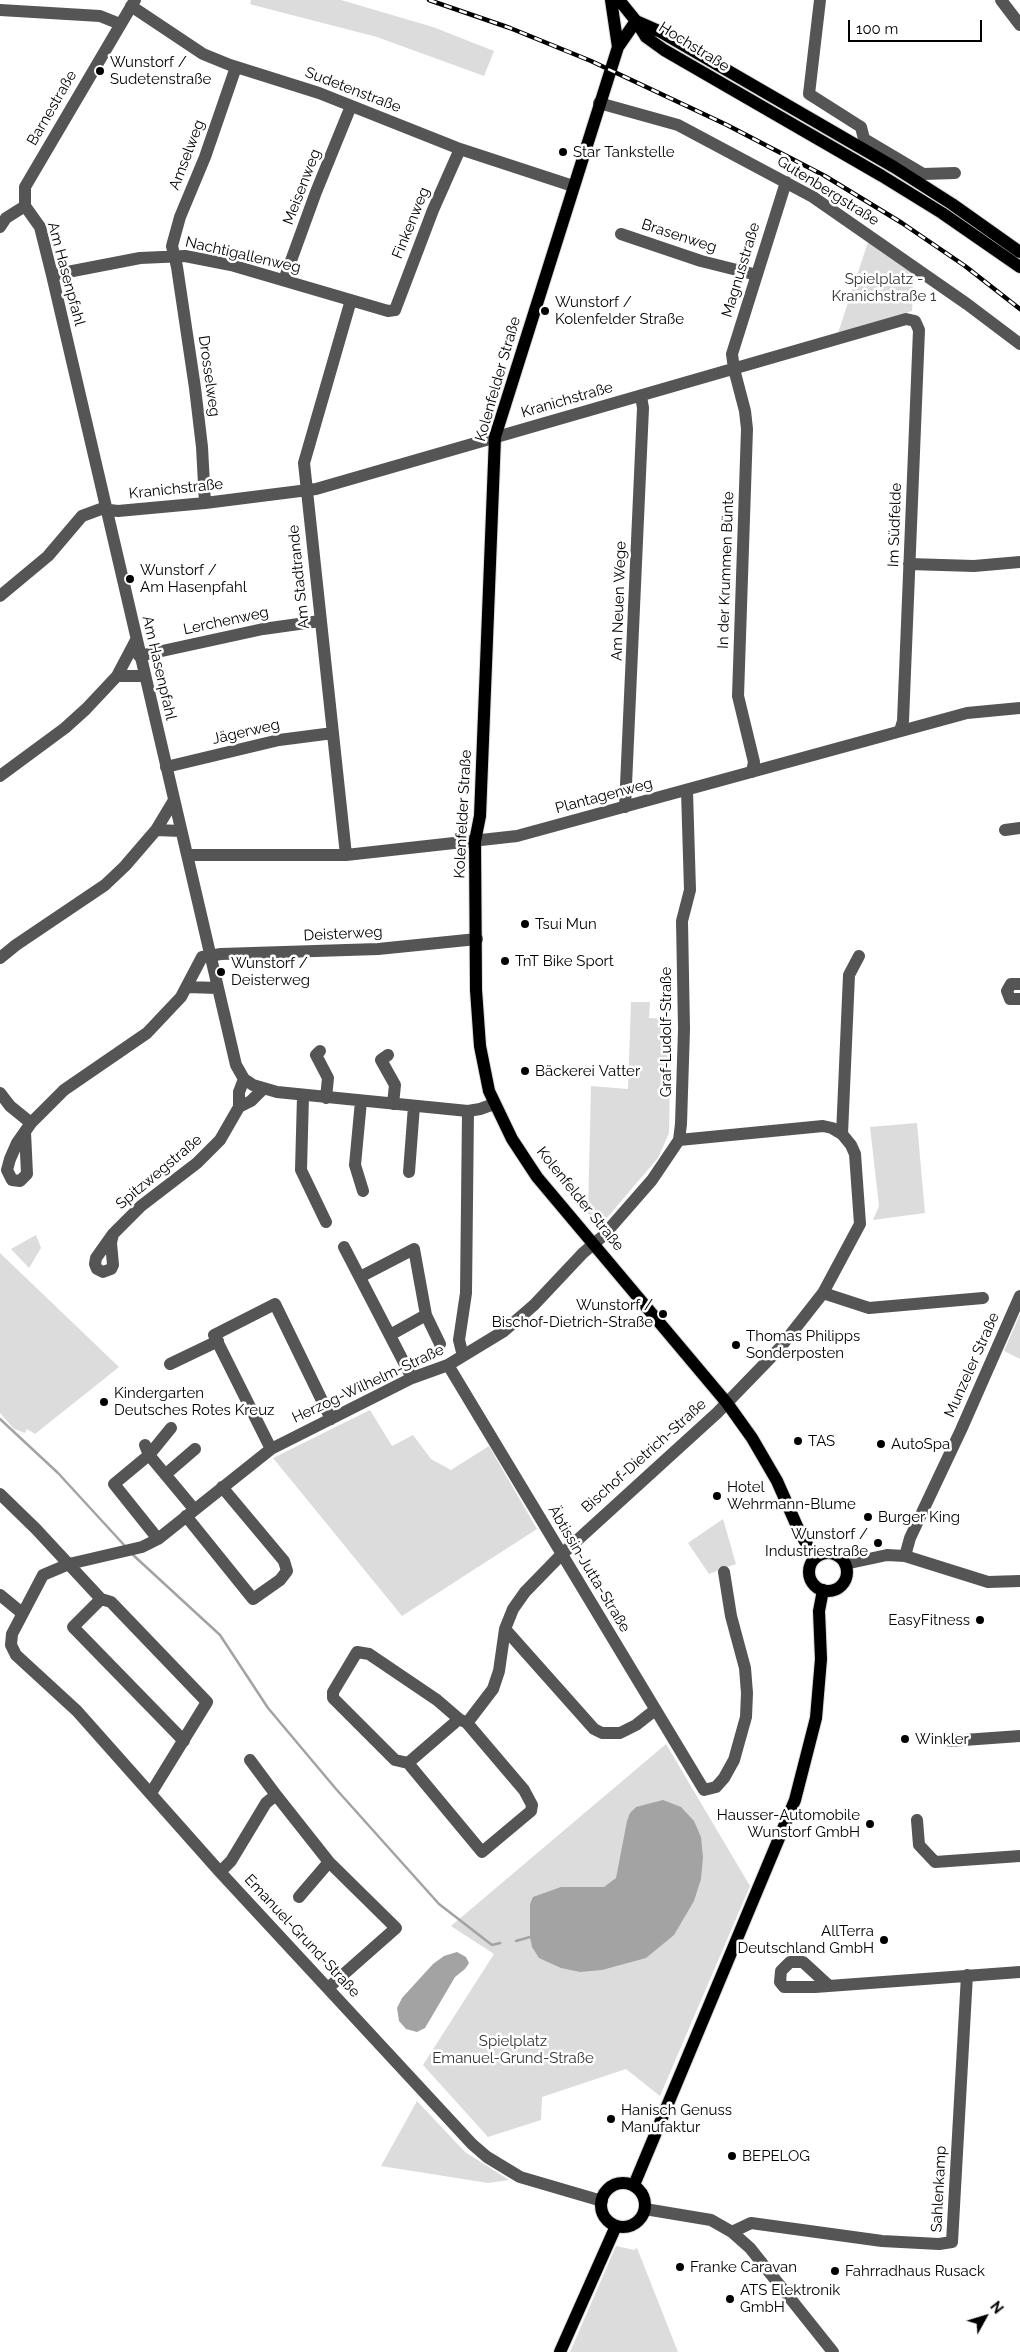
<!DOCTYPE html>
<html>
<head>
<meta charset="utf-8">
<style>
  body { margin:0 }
  #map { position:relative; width:1020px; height:2352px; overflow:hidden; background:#fff; font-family:Raleway,sans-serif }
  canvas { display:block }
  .north { position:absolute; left:960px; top:2292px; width:50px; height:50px; -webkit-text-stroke:4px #fff; paint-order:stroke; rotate:51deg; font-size:14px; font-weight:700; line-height:20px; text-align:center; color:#000 }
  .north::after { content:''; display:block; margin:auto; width:18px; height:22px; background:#000; clip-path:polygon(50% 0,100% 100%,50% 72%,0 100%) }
  .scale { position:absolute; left:848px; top:20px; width:134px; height:22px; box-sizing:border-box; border:2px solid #000; border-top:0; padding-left:6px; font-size:15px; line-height:18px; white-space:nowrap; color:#000; -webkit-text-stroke:4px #fff; paint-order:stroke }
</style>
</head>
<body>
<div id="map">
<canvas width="1020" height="2352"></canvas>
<div class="north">N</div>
<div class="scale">100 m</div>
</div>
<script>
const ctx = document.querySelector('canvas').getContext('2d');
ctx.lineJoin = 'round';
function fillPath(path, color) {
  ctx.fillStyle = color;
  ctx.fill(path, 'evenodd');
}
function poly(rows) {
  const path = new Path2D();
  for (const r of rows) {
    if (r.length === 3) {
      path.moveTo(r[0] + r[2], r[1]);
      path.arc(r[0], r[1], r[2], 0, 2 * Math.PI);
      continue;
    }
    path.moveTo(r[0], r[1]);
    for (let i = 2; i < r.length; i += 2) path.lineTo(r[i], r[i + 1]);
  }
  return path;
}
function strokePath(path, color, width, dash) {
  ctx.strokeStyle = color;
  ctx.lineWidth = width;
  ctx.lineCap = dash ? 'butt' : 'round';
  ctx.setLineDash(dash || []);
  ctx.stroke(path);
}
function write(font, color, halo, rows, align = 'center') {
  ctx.font = font + ' Raleway,sans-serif';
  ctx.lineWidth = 5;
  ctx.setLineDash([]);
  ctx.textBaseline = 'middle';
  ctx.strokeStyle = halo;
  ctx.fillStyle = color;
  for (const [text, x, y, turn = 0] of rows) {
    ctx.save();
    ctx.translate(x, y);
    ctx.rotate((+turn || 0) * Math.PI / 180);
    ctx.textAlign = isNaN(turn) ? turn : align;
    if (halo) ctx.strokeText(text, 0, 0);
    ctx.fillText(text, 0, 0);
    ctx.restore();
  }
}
fillPath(poly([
  [251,0,341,0,433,27,494,51,484,76,377,37,253,5,250,4],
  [869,239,907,264,914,275,912,311,838,333],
  [631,1002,650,1002,649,1018,671,1019,669,1133,658,1158,605,1220,592,1219,588,1214,591,1086,628,1089],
  [917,1123,925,1213,873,1220,879,1206,870,1127],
  [36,1235,41,1248,29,1268,11,1249],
  [0,1253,119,1367,35,1434,27,1429,25,1433,14,1429,0,1413],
  [1020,1314,1020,1359,1004,1351],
  [370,1410,392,1446,413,1435,431,1459,451,1470,489,1446,537,1529,402,1616,273,1458],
  [723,1519,736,1564,709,1574,688,1543],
  [666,1744,750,1886,660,2096,626,2069,542,2097,541,2120,488,2137,423,2065,494,1954,451,1926],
  [417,2101,465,2152,509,2180,488,2183,381,2166],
  [616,2246,634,2250,637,2248,678,2352,570,2352]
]), '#dcdcdc');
fillPath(poly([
  [663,1800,681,1807,694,1821,701,1837,703,1857,701,1879,694,1901,674,1935,646,1958,602,1970,580,1972,561,1968,539,1958,532,1947,530,1937,530,1904,533,1897,561,1887,604,1887,616,1878,627,1821,630,1813,636,1807],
  [457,1952,466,1957,469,1963,465,1969,455,1977,425,2028,417,2032,406,2029,399,2021,397,2008,402,1998,433,1964,444,1956]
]), '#a3a3a3');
strokePath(poly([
  [0,1419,58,1473,125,1546],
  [132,1554,220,1635,268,1708,336,1789,439,1904,492,1945,500,1943],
  [516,1941,530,1937]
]), '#a3a3a3', 2.5);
const major = poly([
  [611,0,618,47],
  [619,0,636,21,646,37,664,50,882,176,942,213,1020,267],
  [636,21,618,47,495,437,480,816,475,841,476,990,480,1046,489,1091,512,1139,537,1177,727,1403,752,1438,777,1481,800,1533,815,1558],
  [636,21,661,32,894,167,952,204,1020,252],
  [828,1572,19],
  [623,2205,22],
  [634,2185,795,1800,816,1718,821,1659,819,1611,823,1590],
  [560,2352,616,2226]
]);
strokePath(major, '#dbdbdb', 14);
strokePath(poly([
  [820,0,809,94,861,127,864,139,923,174,955,173],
  [1001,0,1020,25],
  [131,6,203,54,230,65,319,93,460,149,573,186],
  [0,10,100,16,120,24],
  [599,103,678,125,813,197,967,304,1020,344],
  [25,206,40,227,52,275,236,1065,244,1079,253,1085,277,1092,468,1111,480,1109,494,1104],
  [25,206,25,187,135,0],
  [0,227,6,218,25,206],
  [621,234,701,261,757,275],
  [52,275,140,258,185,256,231,265,388,311,395,310,433,210,460,149],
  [284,280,316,192,351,106],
  [205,503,202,447,195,388,177,267,172,246,180,217,205,157,236,67],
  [909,564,974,566,1020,562],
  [0,596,48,556,82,516,101,509,118,511,205,503,316,489,906,319,915,321,919,330,903,721,900,731],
  [139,656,263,629,320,621],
  [117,676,144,676],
  [166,767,279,740,333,733],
  [752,772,754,762,738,696,747,429,745,411,734,369,732,354,786,182],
  [0,776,65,728,86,709,117,676,136,640],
  [625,807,643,408,641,396],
  [156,830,181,831],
  [1005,830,1020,828],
  [187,855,346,855,517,836,967,713,1020,708],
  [346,855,304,463,351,300],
  [0,958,16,945,105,885,125,866,156,830,174,800],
  [1020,984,1011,984,1007,991,1010,999,1020,999],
  [188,987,217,988],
  [320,1051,316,1055,328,1078,326,1098],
  [388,1055,381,1060,395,1085,393,1104],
  [0,1093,10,1106,31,1123],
  [303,1096,301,1170,326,1222],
  [361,1101,355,1165,363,1191],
  [239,1107,251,1101,263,1089],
  [25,1132,27,1174,20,1181,12,1180,7,1170,10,1159,17,1143,31,1123,64,1090,147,1033,181,997,202,957,221,954,378,949,477,939],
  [842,1134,849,975,859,956],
  [409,1172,414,1106],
  [113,1234,111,1243,113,1265,111,1269,103,1272,97,1269,95,1264,96,1258,113,1234,141,1206,197,1163,220,1140,239,1107,239,1092,244,1079],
  [344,1247,412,1378],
  [360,1277,414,1249,426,1315,390,1335],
  [823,1293,869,1308,983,1298],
  [426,1315,440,1344],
  [463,1356,459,1340,466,1293,468,1111],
  [170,1364,218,1341],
  [448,1365,704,1790,716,1787,724,1778,734,1760,746,1717,747,1693,745,1668,731,1616,724,1572],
  [145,1445,149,1455,194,1509],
  [271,1449,214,1335,275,1304,331,1419],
  [166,1474,195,1449],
  [0,1494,36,1529,101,1599,111,1602,207,1702,151,1793],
  [186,1516,253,1599,280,1580,287,1571,284,1561,222,1487],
  [158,1539,114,1484,149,1455,171,1428],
  [905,1556,910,1538,961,1430,1020,1296],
  [845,1564,887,1555,905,1556,988,1582,1020,1581],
  [0,1595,22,1613],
  [101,1599,73,1627,184,1741],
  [505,1629,594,1729,602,1733,620,1733,636,1725,655,1710],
  [11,1645,12,1634,43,1575,69,1564,142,1547,158,1539,271,1449,412,1378,448,1365,504,1331,534,1305,583,1253,603,1236,652,1180,679,1140,681,1124,684,1029,682,921,690,890,687,791],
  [11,1645,16,1655,77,1711,220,1872,472,2144,487,2157,520,2177,602,2201],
  [950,1741,1020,1736],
  [250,1760,276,1795],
  [408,1763,459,1719,467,1723,493,1689,499,1671,505,1629,513,1609,525,1592,561,1555,717,1413,779,1349,823,1293,860,1224,855,1154,851,1145,842,1134,832,1128,823,1126,679,1140],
  [408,1763,482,1852,531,1811,532,1805,524,1790,467,1723],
  [408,1763,395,1760,333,1698,333,1692,357,1652,369,1654,437,1700,459,1719],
  [917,1820,919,1845,935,1862,1020,1856],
  [220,1872,231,1861,266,1803,276,1795,329,1862,396,1928,328,1988],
  [299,1897,329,1862],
  [828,1985,803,1962,790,1962,781,1971,780,1982,784,1987,815,1987,1020,1972],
  [645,2209,711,2220,732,2232,750,2248,833,2352],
  [732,2232,751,2223,882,2241,939,2244,952,2242,967,1975]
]), '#555', 12);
strokePath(major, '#000', 12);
const rail = poly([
  [429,0,510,28,591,61,727,125,825,176,902,223,965,266,1020,309]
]);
strokePath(rail, '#000', 4.5);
strokePath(rail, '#fff', 2.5, [8]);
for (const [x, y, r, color] of [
  [100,71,5,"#000"],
  [563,152,5,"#000"],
  [545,311,5,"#000"],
  [130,579,5,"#000"],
  [525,924,5,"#000"],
  [505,961,5,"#000"],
  [221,972,5,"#000"],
  [525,1071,5,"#000"],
  [663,1314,5,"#000"],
  [736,1345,5,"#000"],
  [104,1402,5,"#000"],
  [798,1441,5,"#000"],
  [881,1444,5,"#000"],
  [717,1496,5,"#000"],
  [868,1517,5,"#000"],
  [878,1543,5,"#000"],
  [980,1620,5,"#000"],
  [905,1739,5,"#000"],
  [870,1824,5,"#000"],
  [884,1940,5,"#000"],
  [611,2119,5,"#000"],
  [732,2156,5,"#000"],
  [680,2267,5,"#000"],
  [835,2271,5,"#000"],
  [730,2299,5,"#000"]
]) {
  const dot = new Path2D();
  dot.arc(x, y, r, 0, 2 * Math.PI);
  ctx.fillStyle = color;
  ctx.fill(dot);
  strokePath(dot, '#fff', 2);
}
write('15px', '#000', '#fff', [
  ["Hochstraße",694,47,32],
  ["Sudetenstraße",353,90,21],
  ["Barnestraße",52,108,-60],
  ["Amselweg",187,155,-69],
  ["Meisenweg",302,187,-69],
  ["Gutenbergstraße",828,191,32],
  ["Finkenweg",411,223,-68],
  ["Brasenweg",679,236,18],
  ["Nachtigallenweg",243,255,13],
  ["Magnusstraße",741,270,-73],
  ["Am Hasenpfahl",66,274,75],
  ["Drosselweg",209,376,82],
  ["Kolenfelder Straße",498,379,-74],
  ["Kranichstraße",567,400,-16],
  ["Kranichstraße",176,489,-6],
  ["Im Südfelde",895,525,-88],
  ["In der Krummen Bünte",726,570,-88],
  ["Am Stadtrande",299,577,-96],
  ["Am Neuen Wege",619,601,-88],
  ["Lerchenweg",226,621,-12],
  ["Am Hasenpfahl",159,668,77],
  ["Jägerweg",246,732,-13],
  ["Plantagenweg",604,796,-15],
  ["Kolenfelder Straße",463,814,-87],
  ["Deisterweg",343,934,-3],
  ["Graf-Ludolf-Straße",666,1032,-90],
  ["Spitzwegstraße",159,1172,-40],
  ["Kolenfelder Straße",580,1199,51],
  ["Munzeler Straße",972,1365,-66],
  ["Herzog-Wilhelm-Straße",368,1384,-25],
  ["Bischof-Dietrich-Straße",644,1456,-42],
  ["Äbtissin-Jutta-Straße",589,1569,59],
  ["Emanuel-Grund-Straße",302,1936,47],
  ["Sahlenkamp",939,2189,-87]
]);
write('15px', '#000', '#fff', [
  ["Wunstorf /",110,62],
  ["Sudetenstraße",110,79],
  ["Star Tankstelle",573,152],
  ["Wunstorf /",555,302],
  ["Kolenfelder Straße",555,319],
  ["Wunstorf /",140,570],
  ["Am Hasenpfahl",140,587],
  ["Tsui Mun",535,924],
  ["TnT Bike Sport",515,961],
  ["Wunstorf /",231,963],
  ["Deisterweg",231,980],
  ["Bäckerei Vatter",535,1071],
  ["Wunstorf /",653,1305,"right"],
  ["Bischof-Dietrich-Straße",653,1322,"right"],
  ["Thomas Philipps",746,1336],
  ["Sonderposten",746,1353],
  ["Kindergarten",114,1393],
  ["Deutsches Rotes Kreuz",114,1410],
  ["TAS",808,1441],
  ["AutoSpa",891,1444],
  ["Hotel",727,1487],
  ["Wehrmann-Blume",727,1504],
  ["Burger King",878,1517],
  ["Wunstorf /",868,1534,"right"],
  ["Industriestraße",868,1551,"right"],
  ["EasyFitness",970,1620,"right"],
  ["Winkler",915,1739],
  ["Hausser-Automobile",860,1815,"right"],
  ["Wunstorf GmbH",860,1832,"right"],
  ["AllTerra",874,1931,"right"],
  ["Deutschland GmbH",874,1948,"right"],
  ["Hanisch Genuss",621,2110],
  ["Manufaktur",621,2127],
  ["BEPELOG",742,2156],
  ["Franke Caravan",690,2267],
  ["Fahrradhaus Rusack",845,2271],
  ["ATS Elektronik",740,2290],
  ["GmbH",740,2307]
], 'left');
write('15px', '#333', '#fff', [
  ["Spielplatz -",884,279],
  ["Kranichstraße 1",884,296],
  ["Spielplatz",513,2041],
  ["Emanuel-Grund-Straße",513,2058]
]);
</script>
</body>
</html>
